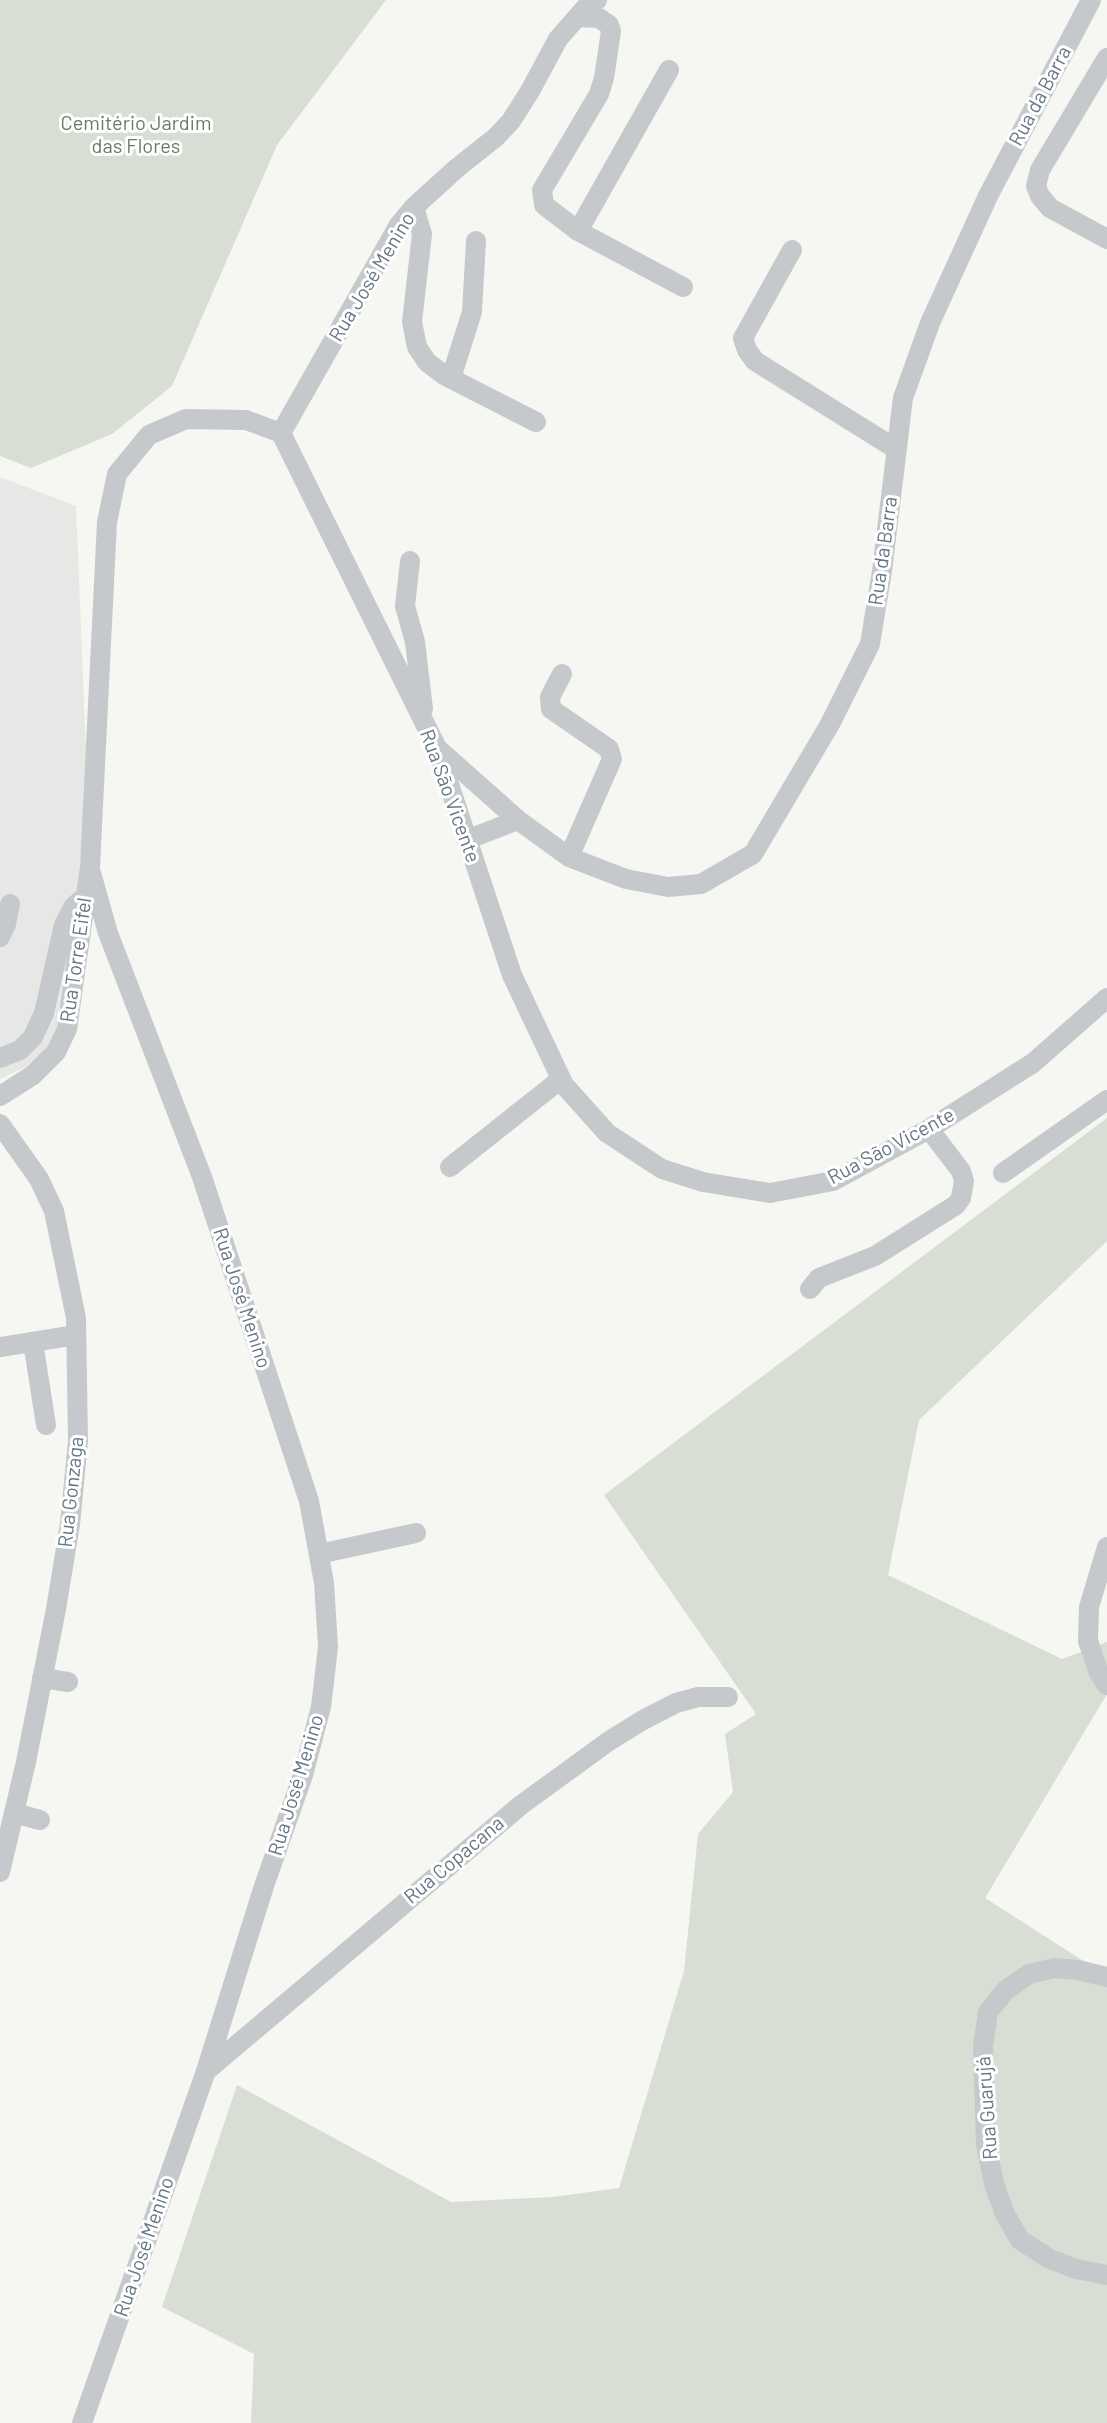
<!DOCTYPE html>
<html>
<head>
<meta charset="utf-8">
<style>
  body { margin:0 }
  canvas { display:block; background:#f6f6f2 }
</style>
</head>
<body>
<canvas width="1107" height="2423"></canvas>
<script>
const ctx = document.querySelector('canvas').getContext('2d');
ctx.lineJoin = 'round';
function fillPath(path, color) {
  ctx.fillStyle = color;
  ctx.fill(path, 'evenodd');
}
function poly(rows) {
  const path = new Path2D();
  for (const r of rows) {
    path.moveTo(r[0], r[1]);
    for (let i = 2; i < r.length; i += 2) path.lineTo(r[i], r[i + 1]);
  }
  return path;
}
function strokePath(path, color, width, dash) {
  ctx.strokeStyle = color;
  ctx.lineWidth = width;
  ctx.lineCap = dash ? 'butt' : 'round';
  ctx.setLineDash(dash || []);
  ctx.stroke(path);
}
function write(font, color, halo, rows, align = 'center') {
  ctx.font = font + ' Barlow,sans-serif';
  ctx.lineWidth = 6;
  ctx.setLineDash([]);
  ctx.textBaseline = 'middle';
  ctx.strokeStyle = halo;
  ctx.fillStyle = color;
  for (const [text, x, y, turn = 0] of rows) {
    ctx.save();
    ctx.translate(x, y);
    ctx.rotate((+turn || 0) * Math.PI / 180);
    ctx.textAlign = isNaN(turn) ? turn : align;
    if (halo) ctx.strokeText(text, 0, 0);
    ctx.fillText(text, 0, 0);
    ctx.restore();
  }
}
fillPath(poly([
  [0,477,76,506,87,776,78,891,58,1023,47,1053,26,1067,0,1079]
]), '#e7e8e6');
fillPath(poly([
  [0,0,386,0,277,145,172,386,112,434,31,468,0,456],
  [1107,1118,1107,1241,919,1420,888,1575,1062,1659,1107,1642,1107,1694,985,1898,1107,1976,1107,2423,251,2423,254,2354,162,2307,237,2085,451,2202,553,2197,619,2188,684,1971,698,1834,733,1792,725,1734,756,1714,604,1495]
]), '#d8ded3');
strokePath(poly([
  [578,17,599,18,609,25,611,31,604,78,599,94,542,190,544,205,578,231,683,287],
  [1107,58,1040,170,1036,186,1040,196,1050,208,1107,239],
  [414,207,422,234,412,322,417,347,427,362,444,375,536,422],
  [578,231,669,70],
  [792,250,743,338,747,350,755,361,896,449],
  [451,378,472,312,476,241],
  [281,433,399,225,414,207,457,168,496,137,511,121,530,91,558,39,586,7,597,0],
  [410,561,405,606,415,642,423,709],
  [562,674,550,697,551,709,609,749,612,759,569,857],
  [438,749,518,820,569,857,626,879,668,887,701,884,753,854,830,724,870,644,882,571,903,398,930,323,988,196,1091,0],
  [466,840,518,820],
  [0,937,6,924,10,904],
  [0,1058,20,1050,33,1037,44,1013,64,925,74,906,85,897],
  [0,1096,33,1075,56,1052,67,1029,90,867,107,522,117,474,149,435,186,419,246,420,281,433,437,748,512,975,564,1085,607,1133,662,1169,703,1182,770,1193,833,1181,929,1129,1033,1063,1107,998],
  [0,1124,39,1179,54,1211,76,1318,78,1441,70,1524,56,1609,26,1762,0,1872],
  [450,1167,561,1079],
  [1003,1173,1107,1100],
  [810,1289,819,1278,875,1256,956,1205,961,1198,964,1181,961,1171,929,1129],
  [33,1342,46,1425],
  [0,1347,76,1335],
  [1107,1547,1089,1607,1088,1641,1099,1673,1107,1685],
  [319,1554,416,1533],
  [42,1678,68,1682],
  [14,1813,40,1820],
  [1107,1977,1078,1970,1055,1968,1029,1974,1006,1990,988,2012,983,2047,986,2144,994,2184,1005,2214,1020,2240,1050,2259,1076,2269,1107,2275],
  [206,2071,521,1805,609,1741,643,1720,676,1703,698,1697,728,1697],
  [82,2423,206,2071,264,1886,303,1775,321,1707,328,1647,324,1583,309,1501,202,1177,108,933,91,873]
]), '#c6c9cc', 20);
write('20px', '#647785', '#fff', [
  ["Rua da Barra",1040,96,-62],
  ["Rua José Menino",372,277,-59],
  ["Rua da Barra",883,551,-82],
  ["Rua São Vicente",450,796,70],
  ["Rua Torre Eifel",76,960,-82],
  ["Rua São Vicente",891,1146,-28],
  ["Rua José Menino",242,1298,72],
  ["Rua Gonzaga",71,1492,-84],
  ["Rua José Menino",296,1785,-73],
  ["Rua Copacana",454,1860,-40],
  ["Rua Guarujá",987,2108,-94],
  ["Rua José Menino",144,2247,-71]
]);
write('20px', '#697c63', '#fff', [
  ["Cemitério Jardim",136,123],
  ["das Flores",136,146]
]);
</script>
</body>
</html>
